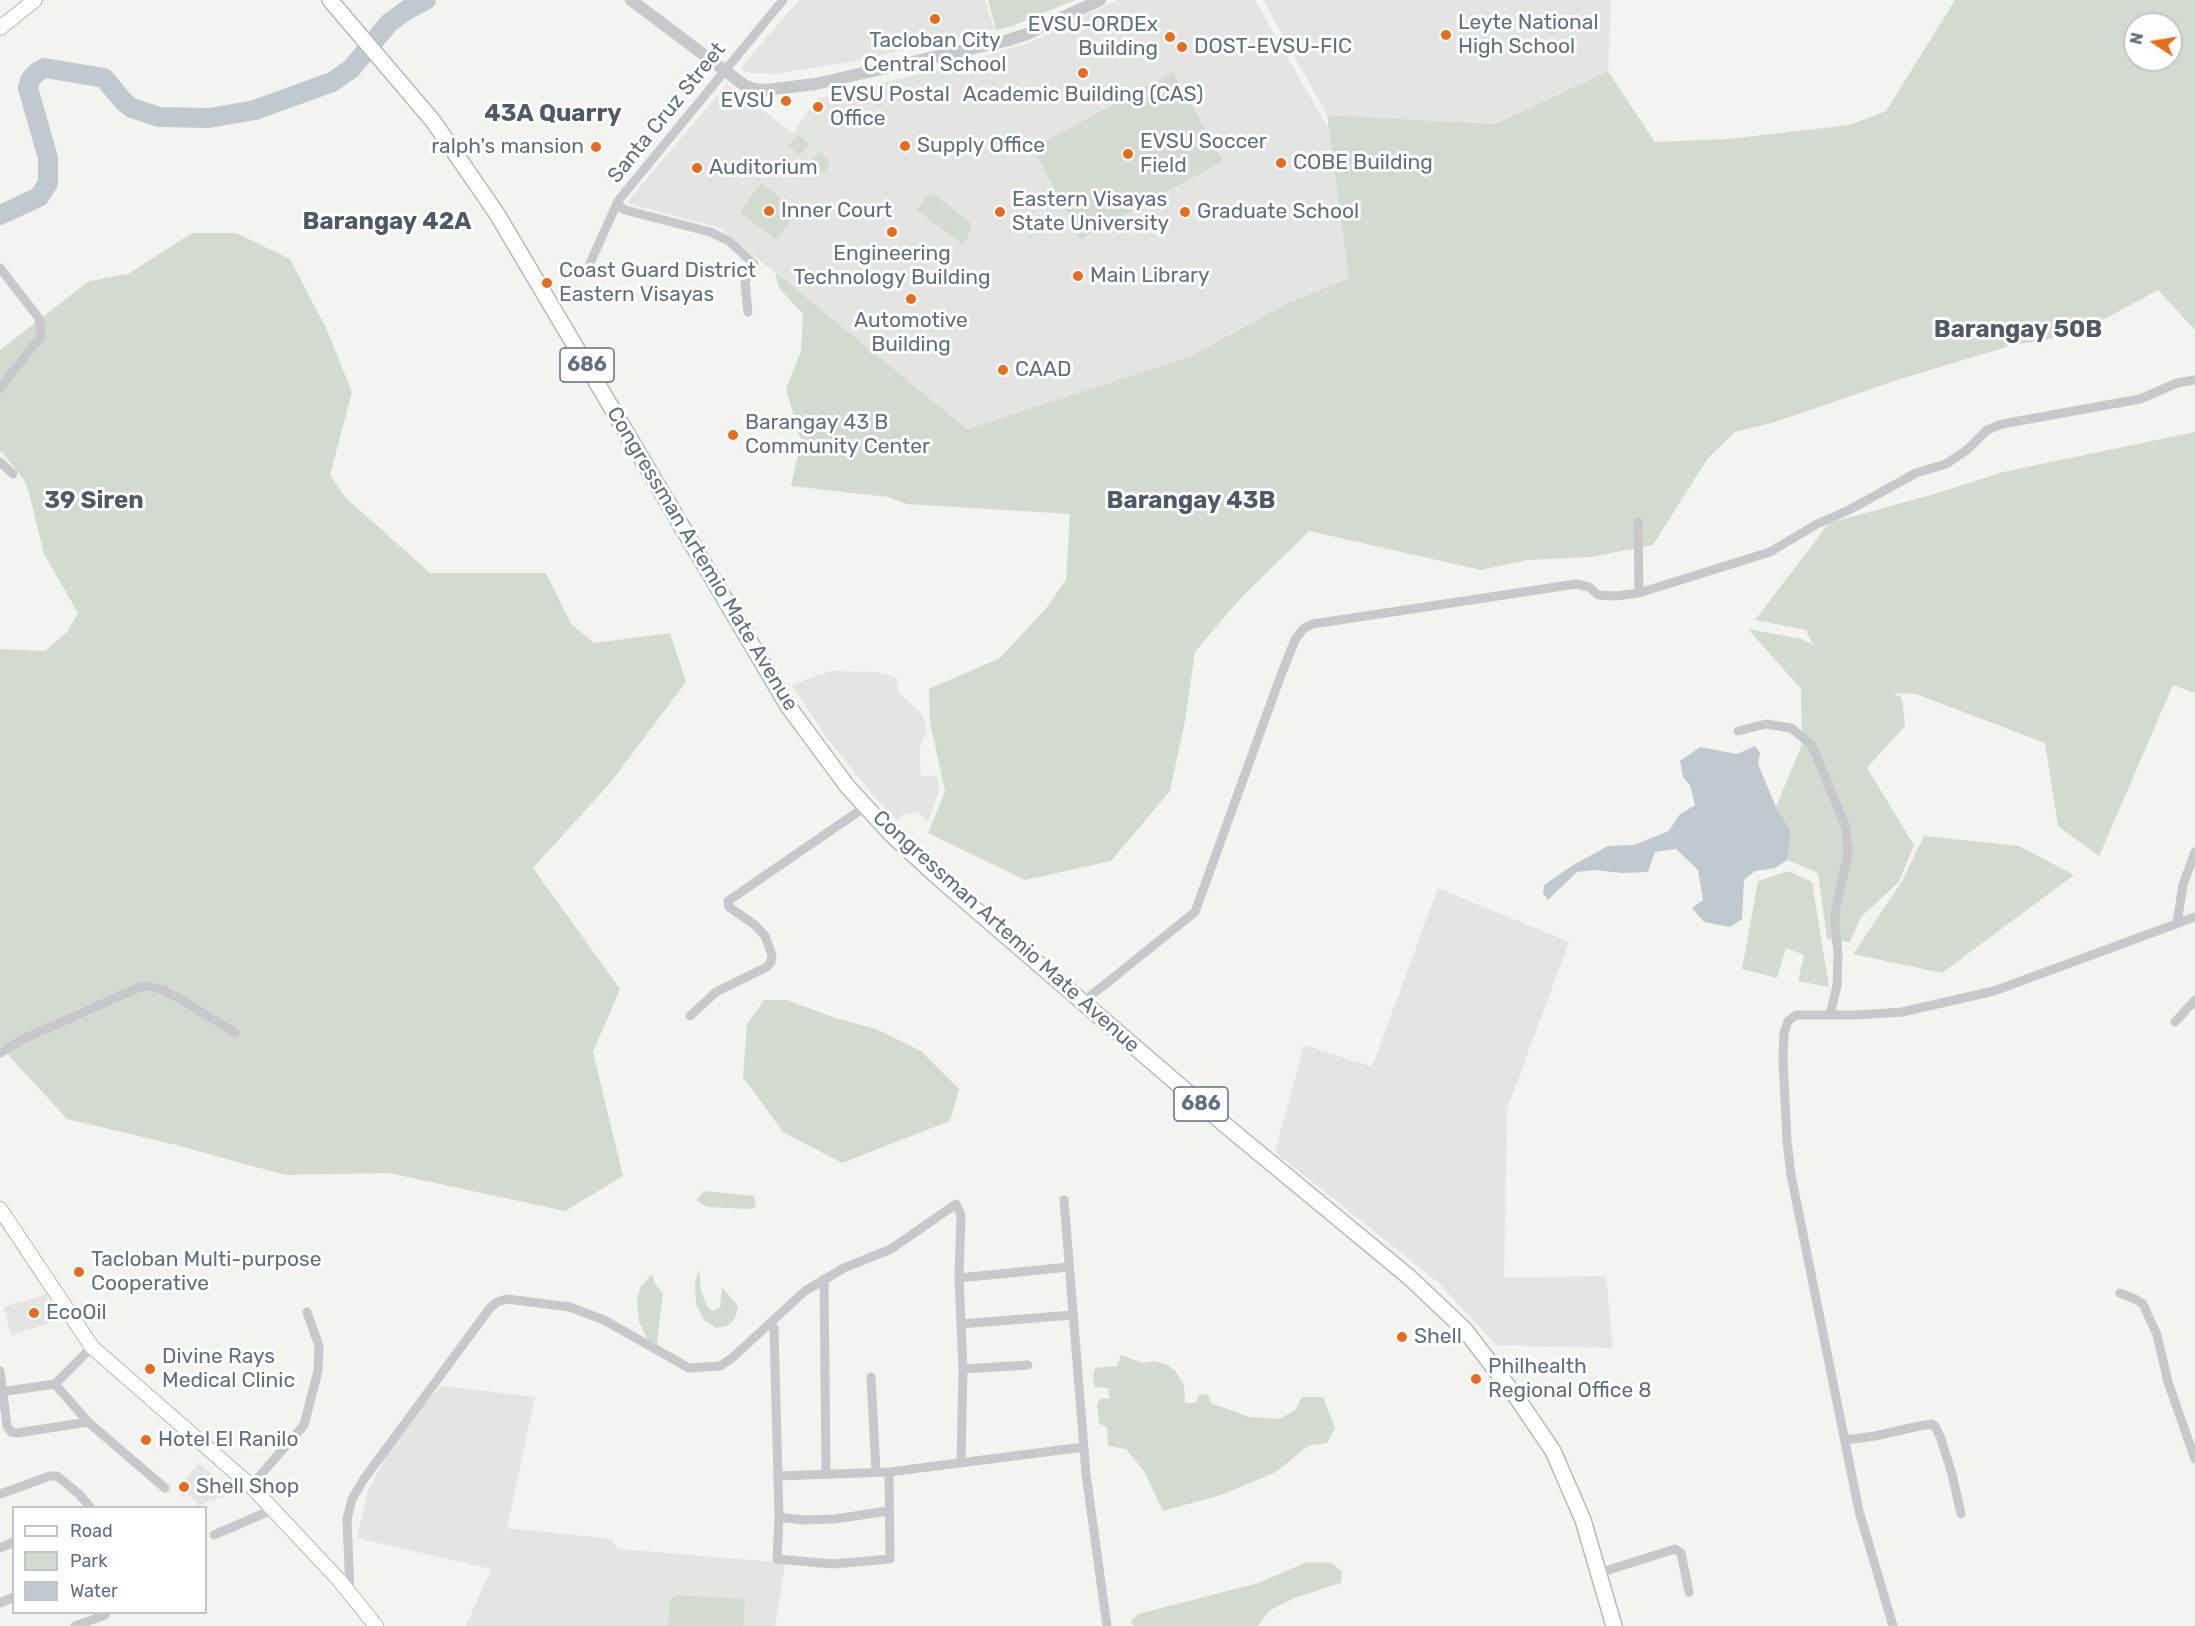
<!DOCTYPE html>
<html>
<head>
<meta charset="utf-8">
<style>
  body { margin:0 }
  #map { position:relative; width:2195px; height:1626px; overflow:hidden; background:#f3f4ef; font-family:Rubik,sans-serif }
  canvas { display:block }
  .legend { position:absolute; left:12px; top:1506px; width:195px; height:108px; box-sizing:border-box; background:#fff; border:2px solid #c0c5cd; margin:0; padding:8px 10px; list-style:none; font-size:18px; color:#626e82 }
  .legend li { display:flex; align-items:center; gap:12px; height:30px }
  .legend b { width:30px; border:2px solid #c0c5cd }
  .north { position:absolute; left:2123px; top:12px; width:60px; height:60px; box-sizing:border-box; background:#fff; border:2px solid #c0c5cd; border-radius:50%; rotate:282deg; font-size:16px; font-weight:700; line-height:24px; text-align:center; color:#626e82 }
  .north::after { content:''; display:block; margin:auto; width:21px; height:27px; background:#ea6c1a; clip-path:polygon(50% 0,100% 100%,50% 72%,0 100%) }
</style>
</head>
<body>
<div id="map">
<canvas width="2195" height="1626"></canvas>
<ul class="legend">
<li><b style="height:8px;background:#fff"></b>Road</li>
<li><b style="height:16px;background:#d3dbd0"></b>Park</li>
<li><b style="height:16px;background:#c1c9d0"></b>Water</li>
</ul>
<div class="north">N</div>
</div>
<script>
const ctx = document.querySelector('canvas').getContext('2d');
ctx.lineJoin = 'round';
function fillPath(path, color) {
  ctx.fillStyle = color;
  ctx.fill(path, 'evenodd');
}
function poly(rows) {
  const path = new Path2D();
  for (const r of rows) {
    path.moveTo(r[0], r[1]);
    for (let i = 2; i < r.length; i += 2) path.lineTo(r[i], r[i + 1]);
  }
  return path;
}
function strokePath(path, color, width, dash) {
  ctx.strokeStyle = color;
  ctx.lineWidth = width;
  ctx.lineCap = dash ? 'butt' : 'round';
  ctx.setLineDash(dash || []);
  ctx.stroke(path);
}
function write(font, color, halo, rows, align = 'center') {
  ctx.font = font + ' Rubik,sans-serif';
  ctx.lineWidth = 6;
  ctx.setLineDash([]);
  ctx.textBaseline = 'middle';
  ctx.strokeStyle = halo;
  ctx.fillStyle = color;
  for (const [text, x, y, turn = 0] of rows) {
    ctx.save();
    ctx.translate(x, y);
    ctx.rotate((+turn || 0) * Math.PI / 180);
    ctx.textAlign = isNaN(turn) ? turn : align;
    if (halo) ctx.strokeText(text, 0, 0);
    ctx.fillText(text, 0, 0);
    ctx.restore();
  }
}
fillPath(poly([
  [799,0,985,0,994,29,851,62,774,74,752,73,743,70,742,66],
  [1118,0,1255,0,1329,130,1350,278,1284,305,1189,357,967,429,720,228,631,204,628,201,727,84,793,133,817,99,971,61,1028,43],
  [1263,0,1611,0,1608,71,1495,124,1327,115],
  [830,671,876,672,897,678,898,692,922,714,927,730,919,749,921,777,937,775,939,791,928,822,917,811,903,815,897,820,878,801,826,737,792,685],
  [1438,888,1569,942,1507,1109,1504,1278,1606,1276,1613,1348,1496,1345,1440,1284,1275,1152,1304,1045,1372,1067],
  [46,1294,56,1321,11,1335,4,1307],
  [442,1386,535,1397,507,1528,612,1539,618,1549,785,1563,775,1626,466,1626,491,1569,357,1538,368,1491,388,1453,425,1403],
  [199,1463,234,1493,199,1505,187,1493,184,1497,176,1490]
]), '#e4e4e3');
fillPath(poly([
  [988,0,1075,0,1012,26,996,30],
  [1955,0,2195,0,2195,330,2158,290,2075,335,2013,345,1900,379,1775,422,1735,432,1708,458,1653,545,1591,557,1527,560,1481,570,1309,531,1238,601,1195,652,1185,721,1170,791,1111,861,1025,880,928,833,945,791,930,722,929,689,1000,658,1047,607,1066,580,1070,514,907,504,888,497,791,486,801,441,786,389,801,351,803,314,779,288,775,272,967,429,1189,357,1284,305,1349,278,1327,115,1495,124,1608,71,1655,142,1727,139,1850,125,1886,111],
  [2135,24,2171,24,2171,60,2135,60],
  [1173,72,1223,161,1081,239,1033,148],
  [798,134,810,144,800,155,788,146],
  [819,151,831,163,824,172,820,171,810,163],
  [761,183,798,211,776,240,740,212],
  [934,194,970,222,972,229,963,245,917,210,926,197],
  [192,233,236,233,290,259,327,330,352,392,330,475,346,498,430,573,546,573,571,624,594,643,670,633,686,682,611,782,533,868,620,989,593,1052,623,1176,565,1211,389,1173,285,1175,172,1144,67,1119,0,1046,0,649,45,651,67,632,78,613,44,554,29,493,24,480,2,452,0,452,0,350,89,281,128,274],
  [2195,432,2195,693,2173,685,2099,856,2058,826,2045,743,1916,694,1894,693,1902,698,1905,726,1867,768,1914,845,1899,882,1861,917,1850,942,1827,939,1818,873,1787,860,1790,842,1790,829,1776,807,1802,744,1801,689,1748,629,1802,639,1813,645,1806,630,1755,620,1829,523,1938,493,2003,472],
  [1924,836,2019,846,2074,875,1942,973,1853,954,1901,883],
  [1789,871,1812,882,1829,987,1798,981,1804,955,1786,948,1777,978,1742,969,1758,881],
  [764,1000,787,1000,835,1018,876,1029,921,1051,959,1089,950,1121,842,1163,783,1132,743,1077,747,1024],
  [704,1191,754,1196,756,1206,752,1209,707,1207,696,1200],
  [699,1268,701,1291,707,1306,713,1311,720,1307,722,1287,738,1306,735,1319,727,1326,716,1328,704,1320,696,1304,695,1284],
  [652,1274,655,1284,663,1293,656,1351,648,1340,639,1322,637,1300,640,1288],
  [1121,1355,1143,1363,1154,1361,1166,1364,1175,1371,1184,1385,1185,1403,1196,1403,1199,1395,1208,1394,1211,1403,1249,1417,1280,1419,1295,1410,1302,1397,1323,1397,1335,1428,1327,1443,1308,1446,1276,1472,1221,1495,1163,1511,1144,1471,1126,1449,1108,1446,1107,1428,1099,1423,1097,1403,1101,1399,1110,1398,1108,1388,1095,1387,1093,1376,1095,1368,1117,1366],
  [1307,1562,1332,1563,1342,1572,1341,1583,1294,1598,1269,1611,1258,1626,1133,1626,1131,1621,1138,1614,1258,1583],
  [675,1595,745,1599,743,1626,668,1626,670,1601]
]), '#d3dbd0');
fillPath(poly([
  [1755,746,1760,753,1758,764,1776,807,1790,829,1790,842,1787,860,1775,868,1755,871,1744,880,1742,919,1730,927,1704,922,1692,908,1703,900,1698,870,1676,849,1655,852,1648,872,1622,873,1595,870,1577,872,1548,900,1543,893,1544,885,1573,865,1608,846,1634,845,1669,831,1679,815,1695,805,1690,785,1683,777,1680,761,1700,747,1737,754]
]), '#c1c9d0');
strokePath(poly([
  [0,215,39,197,48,183,48,158,28,88,30,80,36,73,45,68,104,78,124,102,132,108,159,117,209,118,255,110,332,82,351,69,389,23,407,10,426,0]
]), '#c1c9d0', 20);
const secondary = poly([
  [0,28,35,0],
  [0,1209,92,1347,251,1486,339,1580,376,1626]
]);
const primary = poly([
  [330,0,433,121,497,214,788,706,847,786,891,834,940,879,1230,1129,1409,1277,1465,1330,1517,1398,1553,1451,1583,1520,1614,1626]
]);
strokePath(secondary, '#b6b9be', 16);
strokePath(primary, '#b6b9bd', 18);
strokePath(poly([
  [0,268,38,317,41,328,40,337,0,388],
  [587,270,618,201],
  [748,312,745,282,754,264,729,241,710,232,625,210,619,206,618,201,783,0],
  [0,462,13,474],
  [1638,522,1639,593],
  [1738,731,1766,724,1791,728,1812,745,1846,828,1848,854,1836,907,1835,923,1838,954,1837,986,1830,1014],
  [2177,923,2183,885,2195,852],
  [1083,1002,1195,912,1281,675,1295,640,1303,629,1313,624,1576,584,1589,587,1598,595,1616,596,1639,593,1770,552,1817,524,1849,510,1916,473,1946,464,1968,449,1987,430,2002,424,2140,399,2177,383,2195,380],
  [690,1016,716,992,767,967,771,962,772,955,765,936,755,925,729,907,728,901,865,807],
  [2175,1022,2195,1000],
  [0,1053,21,1040,140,987,148,986,163,990,184,1001,235,1033],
  [1064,1200,1086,1474,1107,1626],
  [959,1278,1069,1267],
  [824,1279,826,1473],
  [2120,1293,2135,1299,2143,1304,2157,1335,2168,1382,2195,1459],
  [769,1324,774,1328,779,1517,777,1559,833,1564,890,1559,889,1472],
  [961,1324,1072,1315],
  [963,1369,1028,1365],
  [0,1371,7,1426,11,1432,17,1433,88,1422],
  [871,1377,876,1472],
  [55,1384,88,1422,165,1488],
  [0,1392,55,1384,92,1347],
  [1845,1440,1875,1436,1919,1426,1932,1424,1935,1426,1941,1439,1952,1474,1961,1514],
  [778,1476,889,1472,1084,1447],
  [251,1486,304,1425,318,1371,319,1346,307,1312],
  [0,1494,50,1476,57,1476,79,1494,91,1508],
  [779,1517,803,1520,835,1519,888,1511],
  [214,1535,274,1509],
  [0,1548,14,1542],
  [1599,1573,1675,1549,1681,1553,1689,1592],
  [350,1592,347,1519,352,1499,364,1479,490,1308,497,1302,507,1299,570,1307,604,1320,689,1368,720,1366,732,1358,805,1291,844,1268,891,1249,956,1204,961,1215,959,1278,963,1369,961,1462],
  [0,1603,14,1597],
  [75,1626,105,1615,106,1612],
  [1893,1626,1859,1511,1791,1175,1787,1141,1783,1060,1784,1033,1788,1021,1796,1015,1857,1015,1902,1012,1994,991,2195,917]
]), '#c6c8cc', 9);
strokePath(poly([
  [631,0,744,85,754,89,766,90,815,84,1005,41,1027,34,1100,0]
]), '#c6c8cc', 12);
strokePath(secondary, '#fff', 14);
strokePath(primary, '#fff', 15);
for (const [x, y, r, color] of [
  [935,19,6,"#ea6c1a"],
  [1446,35,6,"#ea6c1a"],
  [1170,37,6,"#ea6c1a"],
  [1182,47,6,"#ea6c1a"],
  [1083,73,6,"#ea6c1a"],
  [786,101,6,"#ea6c1a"],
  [818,107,6,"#ea6c1a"],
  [905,146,6,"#ea6c1a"],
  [596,147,6,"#ea6c1a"],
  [1128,154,6,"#ea6c1a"],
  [1281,163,6,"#ea6c1a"],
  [697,168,6,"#ea6c1a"],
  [769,211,6,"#ea6c1a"],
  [1000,212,6,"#ea6c1a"],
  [1185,212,6,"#ea6c1a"],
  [892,232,6,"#ea6c1a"],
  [1078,276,6,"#ea6c1a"],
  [547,283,6,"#ea6c1a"],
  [911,299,6,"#ea6c1a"],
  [1003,370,6,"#ea6c1a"],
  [733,435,6,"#ea6c1a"],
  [79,1272,6,"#ea6c1a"],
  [34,1313,6,"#ea6c1a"],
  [1402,1337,6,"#ea6c1a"],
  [150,1369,6,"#ea6c1a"],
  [1476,1379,6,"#ea6c1a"],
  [146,1440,6,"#ea6c1a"],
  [184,1487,6,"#ea6c1a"]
]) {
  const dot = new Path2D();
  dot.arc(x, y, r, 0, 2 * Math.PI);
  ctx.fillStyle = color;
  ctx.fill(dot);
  strokePath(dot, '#fff', 2);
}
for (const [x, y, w] of [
  [587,365,54],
  [1201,1104,54]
]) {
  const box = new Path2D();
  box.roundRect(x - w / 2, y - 17, w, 34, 4.5);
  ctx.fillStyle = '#fff';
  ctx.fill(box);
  strokePath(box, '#626e82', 1.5);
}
write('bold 20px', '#626e82', null, [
  ["686",587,365],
  ["686",1201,1104]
]);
write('21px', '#626e82', '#fff', [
  ["Leyte National",1458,23],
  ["High School",1458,47],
  ["EVSU-ORDEx",1158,25,"right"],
  ["Building",1158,49,"right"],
  ["Tacloban City",935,41,"center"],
  ["Central School",935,65,"center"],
  ["DOST-EVSU-FIC",1194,47],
  ["EVSU Postal",830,95],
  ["Office",830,119],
  ["Academic Building (CAS)",1083,95,"center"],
  ["EVSU",774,101,"right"],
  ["EVSU Soccer",1140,142],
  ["Field",1140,166],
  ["Supply Office",917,146],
  ["ralph's mansion",584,147,"right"],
  ["COBE Building",1293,163],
  ["Auditorium",709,168],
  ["Eastern Visayas",1012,200],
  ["State University",1012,224],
  ["Inner Court",781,211],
  ["Graduate School",1197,212],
  ["Engineering",892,254,"center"],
  ["Technology Building",892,278,"center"],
  ["Coast Guard District",559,271],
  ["Eastern Visayas",559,295],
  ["Main Library",1090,276],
  ["Automotive",911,321,"center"],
  ["Building",911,345,"center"],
  ["CAAD",1015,370],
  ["Barangay 43 B",745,423],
  ["Community Center",745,447],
  ["Tacloban Multi-purpose",91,1260],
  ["Cooperative",91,1284],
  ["EcoOil",46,1313],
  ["Shell",1414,1337],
  ["Divine Rays",162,1357],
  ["Medical Clinic",162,1381],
  ["Philhealth",1488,1367],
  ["Regional Office 8",1488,1391],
  ["Hotel El Ranilo",158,1440],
  ["Shell Shop",196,1487]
], 'left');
write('21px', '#626e82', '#fff', [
  ["Santa Cruz Street",667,113,-51],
  ["Congressman Artemio Mate Avenue",702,559,59],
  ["Congressman Artemio Mate Avenue",1006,932,42]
]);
write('bold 24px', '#505967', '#fff', [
  ["43A Quarry",553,114],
  ["Barangay 42A",387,222],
  ["Barangay 50B",2018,330],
  ["39 Siren",94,501],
  ["Barangay 43B",1191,501]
]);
</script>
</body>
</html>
